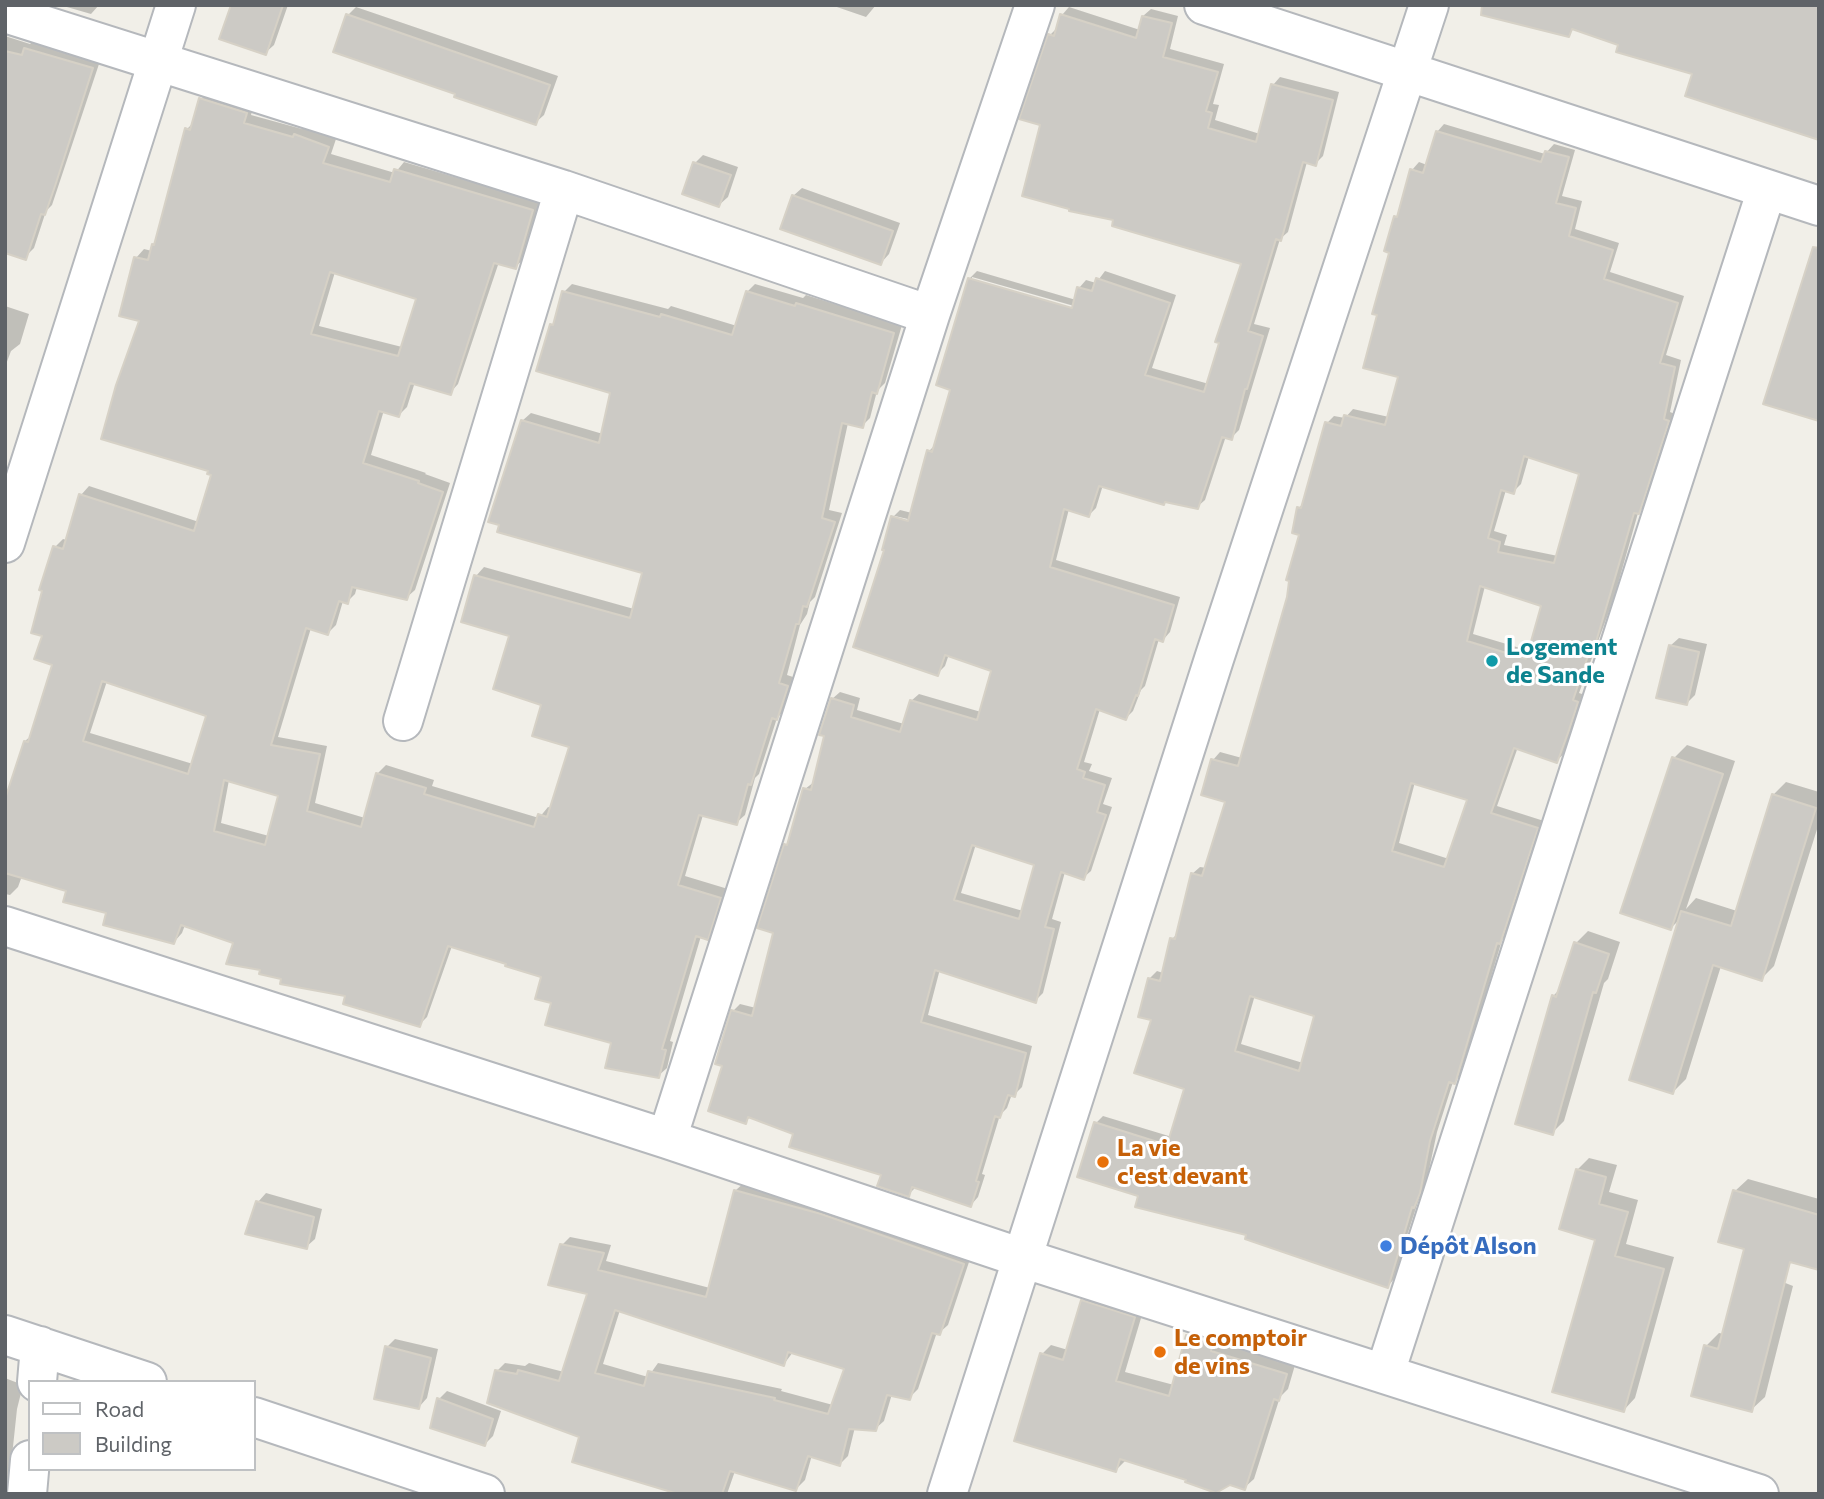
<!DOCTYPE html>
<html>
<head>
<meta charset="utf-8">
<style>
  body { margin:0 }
  #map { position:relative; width:1824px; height:1499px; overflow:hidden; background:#f1efe8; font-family:Commissioner,sans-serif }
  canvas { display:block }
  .frame { position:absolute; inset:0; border:7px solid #5f6368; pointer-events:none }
  .legend { position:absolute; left:28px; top:1380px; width:228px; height:91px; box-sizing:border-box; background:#fff; border:2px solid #bfc1c3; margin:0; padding:9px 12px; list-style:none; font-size:21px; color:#5f6368 }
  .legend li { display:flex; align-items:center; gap:14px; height:35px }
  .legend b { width:35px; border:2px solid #bfc1c3 }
</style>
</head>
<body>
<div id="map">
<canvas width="1824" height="1499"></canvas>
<div class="frame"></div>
<ul class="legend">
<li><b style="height:9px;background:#fff"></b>Road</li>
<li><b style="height:19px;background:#cccac5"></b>Building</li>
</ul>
</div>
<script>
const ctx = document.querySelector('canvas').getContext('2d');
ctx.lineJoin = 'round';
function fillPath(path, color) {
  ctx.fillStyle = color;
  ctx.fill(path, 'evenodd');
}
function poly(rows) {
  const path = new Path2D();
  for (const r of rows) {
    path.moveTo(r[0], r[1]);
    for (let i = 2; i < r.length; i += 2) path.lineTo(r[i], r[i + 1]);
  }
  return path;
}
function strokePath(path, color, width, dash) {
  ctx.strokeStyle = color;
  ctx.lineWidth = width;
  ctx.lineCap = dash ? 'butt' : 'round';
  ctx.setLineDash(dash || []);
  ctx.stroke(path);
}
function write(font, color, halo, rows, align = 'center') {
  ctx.font = font + ' Commissioner,sans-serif';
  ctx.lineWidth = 6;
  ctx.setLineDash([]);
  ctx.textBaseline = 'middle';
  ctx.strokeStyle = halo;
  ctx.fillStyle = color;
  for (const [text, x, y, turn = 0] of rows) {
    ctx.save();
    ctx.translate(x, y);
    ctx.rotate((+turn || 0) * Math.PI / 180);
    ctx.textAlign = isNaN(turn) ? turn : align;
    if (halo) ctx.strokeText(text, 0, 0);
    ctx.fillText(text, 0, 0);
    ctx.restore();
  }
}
fillPath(poly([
  [60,5,99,5,91,14],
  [233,5,288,5,274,45,265,53],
  [831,5,876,5,866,17],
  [356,7,558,76,544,115,535,123,457,93,348,15],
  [1069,7,1140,30,1143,16,1151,9,1178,16,1170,49,1224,64,1213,104,1219,105,1215,120,1260,134,1273,85,1280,77,1339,92,1323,156,1315,164,1307,162,1288,232,1280,239,1254,324,1270,328,1239,430,1231,438,1226,436,1205,500,1197,507,1103,485,1096,508,1089,515,1069,509,1056,560,1180,597,1170,632,1163,640,1159,639,1145,686,1141,690,1133,711,1126,718,1100,709,1084,762,1092,764,1089,771,1112,778,1103,804,1112,807,1091,871,1083,878,1065,872,1052,919,1061,922,1043,993,1035,1001,940,969,928,1015,1032,1046,1022,1087,1014,1095,1012,1094,1007,1108,1000,1115,982,1174,985,1175,978,1197,971,1205,916,1187,908,1195,883,1173,795,1133,751,1116,745,1122,724,1065,733,1011,740,1004,756,1008,775,932,786,845,789,841,805,789,814,782,832,699,840,692,860,698,857,710,904,724,911,701,919,694,981,712,993,670,949,654,945,666,937,674,887,549,893,517,900,510,912,513,929,451,936,444,952,389,938,384,970,278,977,271,1076,300,1079,288,1086,280,1096,283,1105,271,1176,295,1152,368,1209,384,1244,262,1115,219,1042,124,1050,35,1058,27,1062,15],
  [972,277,1081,308,1080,312,972,280],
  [895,516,916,521,916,524,895,519],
  [976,844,1036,863,1023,911,961,893],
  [5,36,30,44,33,41,100,61,52,205,46,211,34,248,26,256,5,250],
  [209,91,254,104,251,115,302,129,304,127,336,139,331,154,395,173,404,162,540,202,524,259,515,267,499,262,458,384,450,393,415,382,407,407,399,415,384,410,371,455,426,473,425,474,450,483,415,590,406,598,357,587,355,594,347,602,343,601,336,625,328,633,311,628,278,737,327,746,315,803,365,818,378,773,386,765,434,780,432,786,539,818,548,807,551,808,571,745,543,704,512,635,476,576,484,567,634,609,644,572,522,421,531,413,603,434,612,392,552,325,556,321,564,292,572,284,668,309,671,306,737,326,747,292,755,284,803,298,806,295,902,325,885,383,877,391,870,418,862,426,848,423,829,510,842,513,815,597,810,602,807,614,800,625,787,675,796,678,785,710,777,718,759,774,755,778,745,815,736,823,703,815,685,876,728,889,715,930,707,938,701,936,670,1041,673,1042,667,1068,658,1076,613,1042,553,1002,543,976,452,946,427,1017,419,1025,347,995,283,978,262,969,235,942,185,925,182,933,174,942,108,912,68,890,22,876,18,887,10,895,5,894,5,804,25,741,32,735,54,664,44,635,55,547,63,539,67,540,81,495,89,486,199,522,213,474,142,320,136,258,144,249,152,251,157,242,187,129,194,122,201,99],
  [335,272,418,298,402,347,319,326],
  [107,681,208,715,193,764,90,733],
  [229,780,281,795,269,836,221,823],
  [1444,124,1545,154,1554,144,1575,150,1562,196,1582,201,1575,229,1619,243,1610,272,1684,296,1666,355,1681,360,1670,412,1675,414,1646,505,1638,513,1614,598,1579,693,1585,695,1576,721,1564,754,1556,761,1518,747,1497,806,1544,821,1507,935,1502,940,1462,1075,1453,1082,1437,1132,1426,1184,1418,1202,1400,1257,1402,1257,1395,1278,1388,1286,1140,1195,1096,1123,1103,1116,1172,1137,1186,1088,1153,1019,1149,979,1157,971,1163,973,1172,939,1178,933,1192,874,1200,867,1207,868,1228,801,1213,760,1220,752,1242,758,1289,597,1301,533,1299,508,1304,502,1327,423,1334,416,1345,418,1353,409,1389,417,1400,376,1379,313,1396,217,1400,213,1412,170,1419,162,1427,165,1437,132],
  [1529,456,1581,473,1558,556,1504,545,1507,535,1494,531,1506,490,1513,492,1521,484],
  [1485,586,1544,604,1530,651,1473,634],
  [1415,782,1469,799,1449,859,1399,843],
  [1255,995,1316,1015,1303,1063,1241,1044],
  [703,155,738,167,728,197,719,205,695,163],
  [802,188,900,223,889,254,881,263,793,196],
  [5,306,29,314,20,344,11,351,5,367],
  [1679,638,1707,644,1695,695,1687,703,1670,646],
  [1687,745,1735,761,1686,909,1696,898,1737,911,1773,795,1786,782,1819,792,1819,823,1774,966,1761,979,1721,966,1686,1079,1673,1092,1681,918,1671,928,1674,758],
  [1588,931,1620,942,1608,979,1604,983,1564,1121,1552,1133,1553,996,1560,989,1576,943],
  [1589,1158,1617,1165,1609,1192,1638,1200,1626,1244,1674,1257,1635,1398,1624,1410,1597,1239,1577,1170],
  [1748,1179,1819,1199,1819,1268,1735,1191],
  [745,1182,971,1256,948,1325,939,1333,937,1332,918,1389,909,1398,892,1394,884,1421,875,1429,855,1427,848,1456,840,1464,812,1455,805,1480,796,1489,735,1471,727,1494,684,1494,581,1436,497,1371,505,1363,525,1366,529,1363,564,1372,589,1293,562,1245,570,1237,611,1245,606,1261,710,1288,736,1190],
  [620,1310,784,1364,793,1352,846,1368,833,1405,781,1391,782,1389,658,1363,648,1377,603,1364],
  [266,1193,322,1209,315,1239,306,1247,258,1202],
  [1750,1269,1793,1286,1765,1397,1751,1410,1706,1346,1719,1333,1724,1334],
  [1092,1291,1144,1308,1125,1372,1174,1385,1187,1336,1197,1327,1221,1333,1219,1342,1295,1365,1288,1389,1280,1397,1254,1479,1244,1488,1230,1484,1188,1479,1125,1461,1116,1470,1042,1354,1051,1345,1068,1350,1082,1301],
  [395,1339,438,1349,427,1398,419,1407,387,1347],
  [5,1378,23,1385,17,1409,8,1494,5,1494],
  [447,1391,501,1411,493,1436,485,1444,439,1399]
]), '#0003');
const building = poly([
  [231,5,283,5,266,55,219,39,231,5],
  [1482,5,1819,5,1819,140,1685,96,1692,74,1616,52,1618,45,1572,29,1569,37,1481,15,1482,5],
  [346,14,550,85,536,125,454,97,455,94,333,52,346,14],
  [1060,14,1136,38,1142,16,1172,23,1163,57,1218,72,1206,111,1212,113,1208,128,1256,142,1271,84,1333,100,1316,166,1303,162,1281,241,1276,239,1248,331,1263,336,1247,389,1245,389,1232,440,1222,437,1198,509,1165,502,1164,505,1099,486,1089,517,1064,509,1050,567,1174,605,1163,642,1155,639,1138,696,1136,695,1126,720,1096,709,1077,769,1085,772,1083,778,1105,785,1097,812,1106,815,1084,880,1061,872,1045,927,1054,929,1036,1003,935,970,921,1022,1026,1053,1015,1097,1008,1095,1000,1118,995,1116,976,1181,979,1182,971,1207,912,1187,909,1197,877,1186,881,1175,789,1147,793,1134,748,1117,746,1124,708,1111,722,1066,715,1064,731,1010,752,1016,773,933,757,928,784,844,787,845,803,788,811,790,824,736,819,735,831,698,854,705,851,717,900,732,910,700,977,720,991,671,945,655,938,676,853,647,884,550,882,550,891,516,908,521,927,450,932,452,950,390,936,385,968,278,1072,308,1077,287,1092,291,1096,278,1170,303,1145,375,1204,392,1219,343,1215,342,1241,264,1112,226,1113,220,1069,211,1069,209,1022,196,1040,125,1019,119,1048,34,1054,36,1060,14],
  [972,845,1034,865,1019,919,954,900,972,845],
  [24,48,93,68,56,183,45,215,41,214,26,260,5,253,5,51,22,55,24,48],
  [199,98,247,113,244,123,293,137,294,134,329,147,323,163,390,182,394,169,533,210,516,269,494,263,451,395,410,383,399,417,379,411,363,463,419,481,418,483,443,492,407,600,352,587,348,604,339,601,328,635,306,628,271,745,320,754,307,811,361,827,376,773,426,788,424,794,534,827,538,814,547,817,569,747,532,736,541,705,493,689,509,636,461,622,474,575,630,618,642,573,497,532,499,525,488,522,521,420,599,443,610,393,536,371,550,324,553,325,562,291,660,317,661,314,732,335,746,291,795,306,796,303,894,333,877,394,872,392,863,428,842,423,822,518,835,522,807,607,803,606,799,624,796,624,793,635,779,683,788,686,777,720,772,718,751,785,748,784,737,825,699,815,678,885,721,898,708,940,696,936,662,1049,666,1050,659,1078,605,1068,611,1043,545,1025,551,1003,535,999,541,977,505,966,506,964,448,946,420,1027,343,1004,345,996,280,984,281,979,259,974,260,970,226,964,233,943,181,925,174,944,103,925,106,913,63,902,66,891,5,873,5,799,24,741,28,742,52,665,34,659,42,636,31,633,42,591,39,590,53,546,63,549,79,494,194,531,211,475,207,474,208,471,101,439,116,385,139,321,119,316,134,257,148,260,152,244,154,245,185,128,190,130,199,98],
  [330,272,416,299,398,356,311,334,330,272],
  [102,681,206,716,188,774,83,741,102,681],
  [224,780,278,796,265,845,214,831,224,780],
  [1436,131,1541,162,1545,151,1569,157,1556,203,1576,208,1569,236,1613,250,1604,279,1678,303,1660,363,1675,367,1664,419,1669,421,1639,514,1634,513,1596,642,1593,641,1573,700,1578,702,1569,730,1557,763,1514,748,1491,813,1538,828,1500,944,1497,943,1455,1084,1449,1082,1430,1141,1420,1193,1414,1208,1412,1207,1388,1288,1245,1239,1246,1235,1135,1207,1138,1196,1077,1177,1094,1122,1167,1145,1184,1089,1134,1073,1151,1020,1138,1017,1148,978,1160,981,1170,938,1175,939,1191,873,1202,876,1225,802,1201,795,1211,759,1238,766,1287,597,1289,581,1286,580,1299,535,1292,533,1297,507,1301,508,1325,422,1341,426,1344,415,1385,425,1398,377,1363,368,1377,315,1372,314,1389,253,1384,251,1394,216,1397,217,1410,169,1423,173,1436,131],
  [1524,456,1579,474,1554,563,1498,552,1500,542,1488,538,1501,490,1514,494,1524,456],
  [1480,586,1541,606,1526,659,1467,641,1480,586],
  [1411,783,1467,800,1444,867,1392,851,1411,783],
  [1250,996,1314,1016,1299,1071,1235,1051,1250,996],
  [693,162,731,175,719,207,682,194,693,162],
  [792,195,893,231,881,265,780,229,792,195],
  [1813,247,1819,248,1819,421,1763,404,1813,247],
  [1669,645,1699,652,1687,705,1656,698,1669,645],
  [1672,757,1723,774,1671,930,1620,913,1672,757],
  [1772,794,1816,808,1762,981,1713,965,1673,1094,1629,1080,1681,911,1731,926,1772,794],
  [1574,942,1609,954,1596,993,1593,992,1553,1135,1515,1124,1552,995,1556,997,1574,942],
  [1576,1169,1606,1177,1599,1204,1628,1212,1615,1256,1664,1269,1624,1412,1552,1392,1595,1240,1559,1229,1576,1169],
  [734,1190,821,1214,964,1264,940,1335,932,1333,910,1400,887,1395,876,1431,849,1429,840,1466,808,1456,796,1491,730,1471,722,1494,678,1494,572,1462,579,1437,487,1403,495,1370,517,1374,518,1370,559,1381,587,1294,548,1285,560,1244,604,1253,598,1270,706,1297,734,1190],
  [615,1310,784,1366,788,1352,844,1369,828,1414,774,1400,775,1398,648,1371,644,1386,595,1373,615,1310],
  [1733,1190,1819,1215,1819,1270,1790,1262,1752,1412,1691,1396,1704,1345,1718,1349,1744,1249,1718,1242,1733,1190],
  [256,1201,314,1217,307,1249,245,1234,256,1201],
  [1081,1300,1135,1317,1116,1381,1169,1396,1186,1335,1213,1343,1211,1351,1287,1374,1279,1401,1274,1399,1245,1490,1230,1485,1216,1493,1185,1482,1186,1480,1120,1459,1116,1472,1014,1441,1040,1353,1063,1360,1081,1300],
  [385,1346,431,1358,419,1409,374,1399,385,1346],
  [437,1398,493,1419,485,1446,430,1428,437,1398]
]);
fillPath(building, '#cccac5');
strokePath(building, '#d6d1c6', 2);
const minor = poly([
  [1204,5,1819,206],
  [5,13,564,190,930,315],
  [5,543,176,5],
  [403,721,564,190],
  [5,926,667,1139,1022,1258,1759,1494],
  [667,1139,930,315,1035,5],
  [5,1335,147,1382],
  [1385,1373,1767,189],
  [37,1382,40,1346],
  [254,1417,485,1494],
  [27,1494,30,1460],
  [947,1494,1214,659,1429,5]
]);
strokePath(minor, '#b5b8bc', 42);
strokePath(minor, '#fff', 38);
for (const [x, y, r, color] of [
  [1492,661,7,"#0f9aa8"],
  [1103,1162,7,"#e8710a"],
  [1386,1246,7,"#3f7fe0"],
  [1160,1352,7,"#e8710a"]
]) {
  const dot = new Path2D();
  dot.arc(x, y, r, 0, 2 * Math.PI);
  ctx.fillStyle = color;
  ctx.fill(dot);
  strokePath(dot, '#fff', 2.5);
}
write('bold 24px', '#0d838f', '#fff', [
  ["Logement",1506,647],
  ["de Sande",1506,675]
], 'left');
write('bold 24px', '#c56008', '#fff', [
  ["La vie",1117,1148],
  ["c'est devant",1117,1176],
  ["Le comptoir",1174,1338],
  ["de vins",1174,1366]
], 'left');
write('bold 24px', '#366cbe', '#fff', [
  ["Dépôt Alson",1400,1246]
], 'left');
</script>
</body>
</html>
